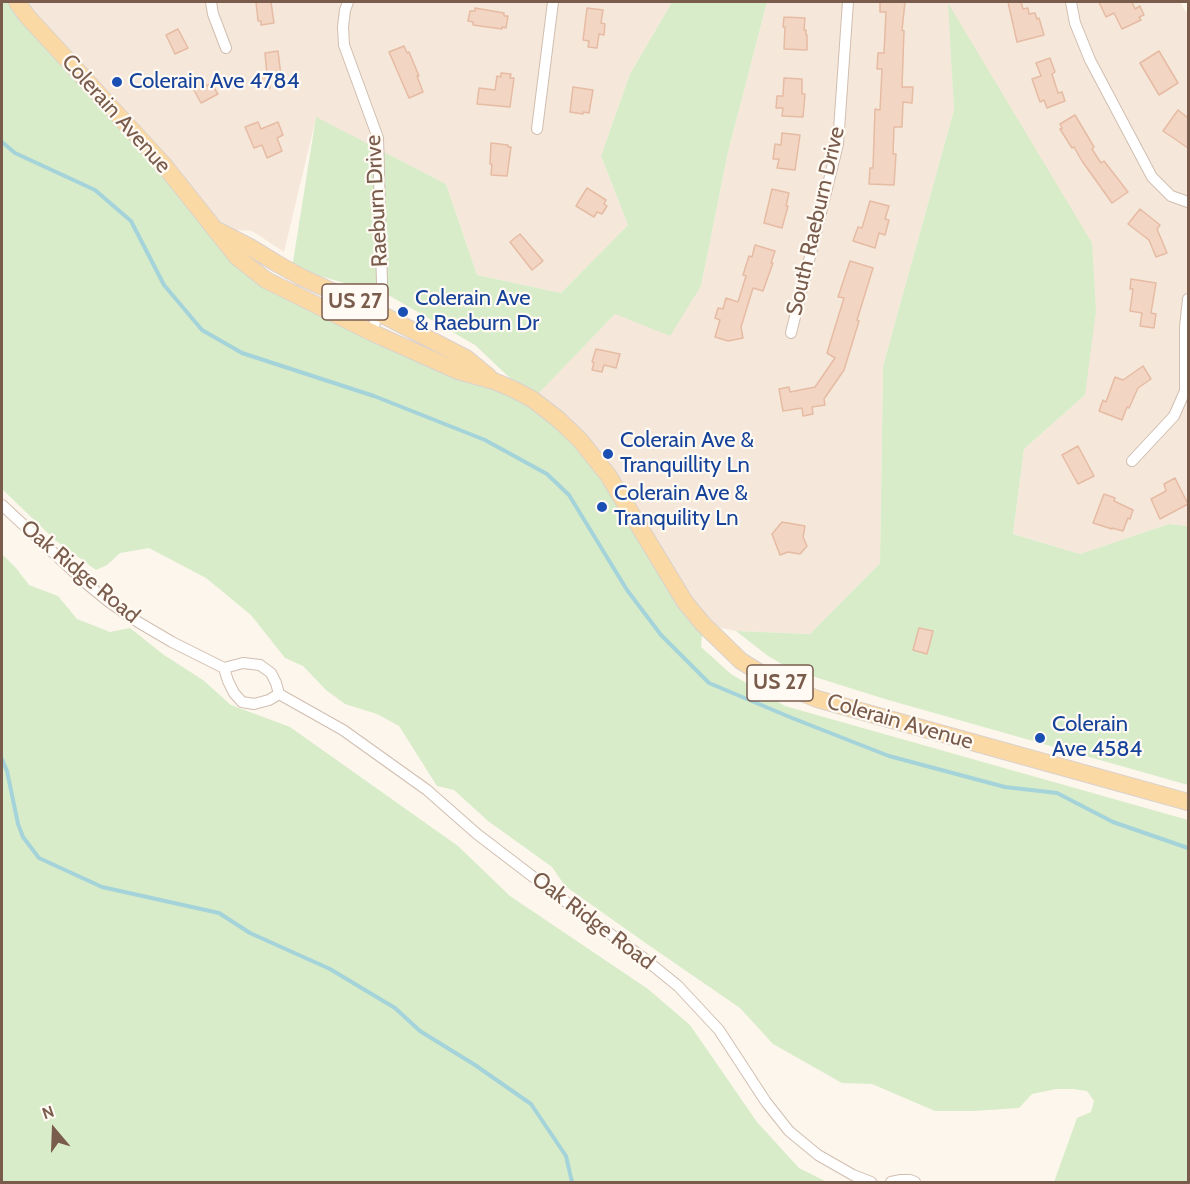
<!DOCTYPE html>
<html>
<head>
<meta charset="utf-8">
<style>
  body { margin:0 }
  #map { position:relative; width:1190px; height:1184px; overflow:hidden; background:#fdf6ec; font-family:Cabin,sans-serif }
  canvas { display:block }
  .frame { position:absolute; inset:0; border:3px solid #7a5c4d; pointer-events:none }
  .north { position:absolute; left:24px; top:1100px; width:60px; height:60px; -webkit-text-stroke:4px #fffaf3; paint-order:stroke; rotate:341deg; font-size:16px; font-weight:700; line-height:24px; text-align:center; color:#7a5c4d }
  .north::after { content:''; display:block; margin:auto; width:21px; height:27px; background:#7a5c4d; clip-path:polygon(50% 0,100% 100%,50% 72%,0 100%) }
</style>
</head>
<body>
<div id="map">
<canvas width="1190" height="1184"></canvas>
<div class="frame"></div>
<div class="north">N</div>
</div>
<script>
const ctx = document.querySelector('canvas').getContext('2d');
ctx.lineJoin = 'round';
function fillPath(path, color) {
  ctx.fillStyle = color;
  ctx.fill(path, 'evenodd');
}
function poly(rows) {
  const path = new Path2D();
  for (const r of rows) {
    path.moveTo(r[0], r[1]);
    for (let i = 2; i < r.length; i += 2) path.lineTo(r[i], r[i + 1]);
  }
  return path;
}
function strokePath(path, color, width, dash) {
  ctx.strokeStyle = color;
  ctx.lineWidth = width;
  ctx.lineCap = dash ? 'butt' : 'round';
  ctx.setLineDash(dash || []);
  ctx.stroke(path);
}
function write(font, color, halo, rows, align = 'center') {
  ctx.font = font + ' Cabin,sans-serif';
  ctx.lineWidth = 4.5;
  ctx.setLineDash([]);
  ctx.textBaseline = 'middle';
  ctx.strokeStyle = halo;
  ctx.fillStyle = color;
  for (const [text, x, y, turn = 0] of rows) {
    ctx.save();
    ctx.translate(x, y);
    ctx.rotate((+turn || 0) * Math.PI / 180);
    ctx.textAlign = isNaN(turn) ? turn : align;
    if (halo) ctx.strokeText(text, 0, 0);
    ctx.fillText(text, 0, 0);
    ctx.restore();
  }
}
fillPath(poly([
  [17,2,672,2,630,74,601,156,628,225,561,293,477,275,446,184,316,118,284,252,252,231,212,228],
  [767,2,1180,2,1188,15,1188,526,1169,524,1080,554,1013,534,1024,449,1085,395,949,4,954,110,883,366,880,563,810,634,736,631,703,624,532,399,615,314,701,286,728,152]
]), '#f5e8da');
fillPath(poly([
  [2,2,17,2,266,280,530,397,475,345,390,296,292,268,316,117,446,184,477,275,561,293,628,225,601,156,630,74,672,2,767,2,728,152,701,286,670,336,615,314,533,399,580,440,703,624,701,647,731,674,785,706,1188,820,1188,1182,1054,1182,1077,1118,1091,1112,1094,1101,1087,1091,1073,1089,1056,1089,1032,1094,1019,1108,973,1111,935,1111,872,1084,842,1083,773,1044,740,1008,647,944,565,886,552,867,488,821,454,790,437,786,399,726,377,714,345,704,326,690,303,666,285,658,251,615,206,578,149,548,120,553,107,565,96,570,55,540,2,489],
  [948,3,1092,243,1096,311,1085,395,1024,449,1013,534,1080,554,1169,524,1188,526,1188,785,885,699,818,678,785,666,768,656,736,631,810,634,880,563,883,366,954,110],
  [2,554,16,568,29,585,58,596,77,619,110,632,130,628,164,655,203,680,231,705,290,727,458,846,510,896,648,989,690,1025,757,1122,799,1168,827,1182,2,1182]
]), '#d8ecc9');
strokePath(poly([
  [2,142,15,153,95,190,131,221,164,285,202,330,242,353,374,396,485,440,547,474,569,495,627,590,661,635,709,683,792,718,889,756,1005,787,1057,793,1113,822,1188,848],
  [2,759,7,771,18,824,23,837,39,858,102,887,219,913,250,933,330,969,395,1008,420,1031,475,1065,531,1104,566,1156,572,1182]
]), '#a5d3da', 4);
const building = poly([
  [256,2,271,2,274,23,261,25,261,21,258,21,256,2],
  [880,2,905,2,902,30,904,31,902,87,913,87,912,103,903,102,902,127,894,127,893,154,896,154,894,185,869,184,870,168,873,168,875,109,880,110,882,69,877,69,878,53,884,53,886,12,880,12,880,2],
  [1008,2,1021,2,1023,9,1028,8,1029,14,1035,13,1037,19,1039,18,1044,35,1017,42,1008,2],
  [1099,2,1132,2,1135,9,1140,6,1144,15,1139,17,1141,20,1122,29,1114,13,1106,17,1099,2],
  [475,8,504,13,504,16,508,16,506,28,502,27,502,29,473,25,473,22,468,21,470,11,475,11,475,8],
  [587,8,603,10,601,23,605,24,604,35,599,34,597,48,588,47,589,41,583,40,587,8],
  [784,17,805,18,804,30,806,30,806,35,807,35,807,50,784,49,785,27,783,27,784,17],
  [178,29,188,48,175,54,166,35,178,29],
  [404,46,407,53,409,52,419,76,417,76,423,92,409,98,389,52,404,46],
  [278,51,281,76,268,77,270,88,258,89,257,77,267,76,265,53,278,51],
  [1159,51,1178,83,1159,95,1140,63,1159,51],
  [1050,58,1055,72,1052,74,1058,93,1062,92,1065,101,1047,108,1044,100,1040,102,1032,79,1041,76,1036,63,1050,58],
  [501,73,511,74,510,78,514,78,510,107,477,104,479,88,495,90,497,76,501,77,501,73],
  [202,76,207,86,211,83,218,94,201,103,190,83,202,76],
  [784,78,802,79,802,94,805,94,803,117,782,116,783,108,776,108,777,96,783,96,784,78],
  [573,87,593,90,589,113,583,112,583,114,570,112,573,87],
  [1178,110,1188,118,1188,148,1163,131,1178,110],
  [1075,115,1094,147,1092,149,1101,163,1104,161,1128,192,1112,203,1082,161,1074,147,1072,148,1060,129,1062,128,1060,124,1075,115],
  [258,122,261,129,278,122,283,135,277,138,282,151,267,158,262,145,254,148,245,127,258,122],
  [782,133,800,135,795,170,777,168,779,159,773,159,775,144,781,145,782,133],
  [491,143,508,145,508,147,511,147,507,176,491,175,492,164,490,164,491,143],
  [587,188,606,200,604,204,607,206,602,214,597,212,594,217,576,206,587,188],
  [772,189,789,193,786,206,788,206,782,228,764,223,772,189],
  [870,201,889,206,885,219,889,220,885,235,879,233,875,248,853,241,858,227,862,228,870,201],
  [1140,209,1160,225,1157,229,1167,253,1156,257,1149,240,1128,224,1140,209],
  [520,234,543,261,532,270,510,242,520,234],
  [755,245,775,251,771,263,773,263,763,291,753,288,741,327,743,338,728,341,715,337,720,320,715,318,718,308,723,309,726,298,738,302,746,276,743,275,749,256,752,257,755,245],
  [850,261,873,268,857,320,859,321,844,370,824,399,825,405,812,407,813,414,803,416,802,408,783,411,779,389,789,387,790,392,815,387,835,358,827,353,844,298,838,297,850,261],
  [1131,279,1156,283,1151,313,1156,314,1154,328,1140,326,1142,313,1130,311,1133,289,1130,289,1131,279],
  [596,349,620,354,616,368,604,365,602,372,592,370,594,363,592,362,596,349],
  [1143,366,1151,379,1138,388,1129,408,1127,407,1122,420,1099,411,1103,400,1106,402,1115,377,1123,380,1143,366],
  [1078,446,1094,476,1078,484,1062,455,1078,446],
  [1175,478,1188,504,1160,519,1151,499,1166,491,1164,484,1175,478],
  [1104,494,1115,498,1114,501,1133,510,1130,519,1128,518,1123,531,1112,528,1112,529,1093,523,1104,494],
  [782,522,805,526,803,537,807,546,800,554,788,552,780,555,772,534,782,522],
  [919,628,933,631,927,654,913,650,919,628]
]);
fillPath(building, '#f3d5c3');
strokePath(building, '#e6bba3', 1.5);
const minor = poly([
  [211,2,213,14,226,48],
  [348,2,345,10,343,27,344,45,378,138,382,283,373,333],
  [1071,2,1075,23,1090,60,1152,177,1171,196,1188,202],
  [537,129,553,2],
  [791,333,838,144,848,2],
  [1132,461,1174,416,1185,391,1185,327,1188,299],
  [2,505,87,584,109,602,138,622,172,642,224,668],
  [279,694,269,700,254,704,242,702,234,693,228,681,224,668,243,663,260,665,271,673,276,683,279,694,343,730,427,790,477,834,562,899,641,956,678,986,719,1030,766,1102,789,1131,818,1155,853,1175,871,1182],
  [891,1182,901,1180,910,1180,915,1182]
]);
const primary = poly([
  [17,2,27,16,164,165,237,257,266,280,373,333,458,371,494,381,515,390,532,399,558,419,580,440,608,475,685,602,703,624,741,661,767,677,793,689,817,699,1188,802],
  [219,231,250,247,276,263,301,277,377,312,466,358,489,377]
]);
strokePath(minor, '#d1beb0', 12);
strokePath(primary, '#dad1cd', 18);
strokePath(minor, '#fff', 10);
strokePath(primary, '#fbd9a5', 16);
for (const [x, y, r, color] of [
  [117,82,6,"#1a4fb4"],
  [403,312,6,"#1a4fb4"],
  [608,454,6,"#1a4fb4"],
  [602,507,6,"#1a4fb4"],
  [1040,738,6,"#1a4fb4"]
]) {
  const dot = new Path2D();
  dot.arc(x, y, r, 0, 2 * Math.PI);
  ctx.fillStyle = color;
  ctx.fill(dot);
  strokePath(dot, '#fffaf3', 2);
}
for (const [x, y, w] of [
  [355,302,66],
  [780,683,66]
]) {
  const box = new Path2D();
  box.roundRect(x - w / 2, y - 18, w, 36, 4.5);
  ctx.fillStyle = '#fffaf3';
  ctx.fill(box);
  strokePath(box, '#7a5c4d', 1.5);
}
write('bold 21px', '#7a5c4d', null, [
  ["US 27",355,302],
  ["US 27",780,683]
]);
write('22px', '#164399', '#fffaf3', [
  ["Colerain Ave 4784",129,82],
  ["Colerain Ave",415,299],
  ["& Raeburn Dr",415,324],
  ["Colerain Ave &",620,441],
  ["Tranquillity Ln",620,466],
  ["Colerain Ave &",614,494],
  ["Tranquility Ln",614,519],
  ["Colerain",1052,725],
  ["Ave 4584",1052,750]
], 'left');
write('22px', '#7a5c4d', '#fffaf3', [
  ["Colerain Avenue",116,114,48],
  ["Raeburn Drive",377,201,-93],
  ["South Raeburn Drive",816,221,-77],
  ["Oak Ridge Road",80,572,40],
  ["Colerain Avenue",900,722,16],
  ["Oak Ridge Road",593,921,37]
]);
</script>
</body>
</html>
